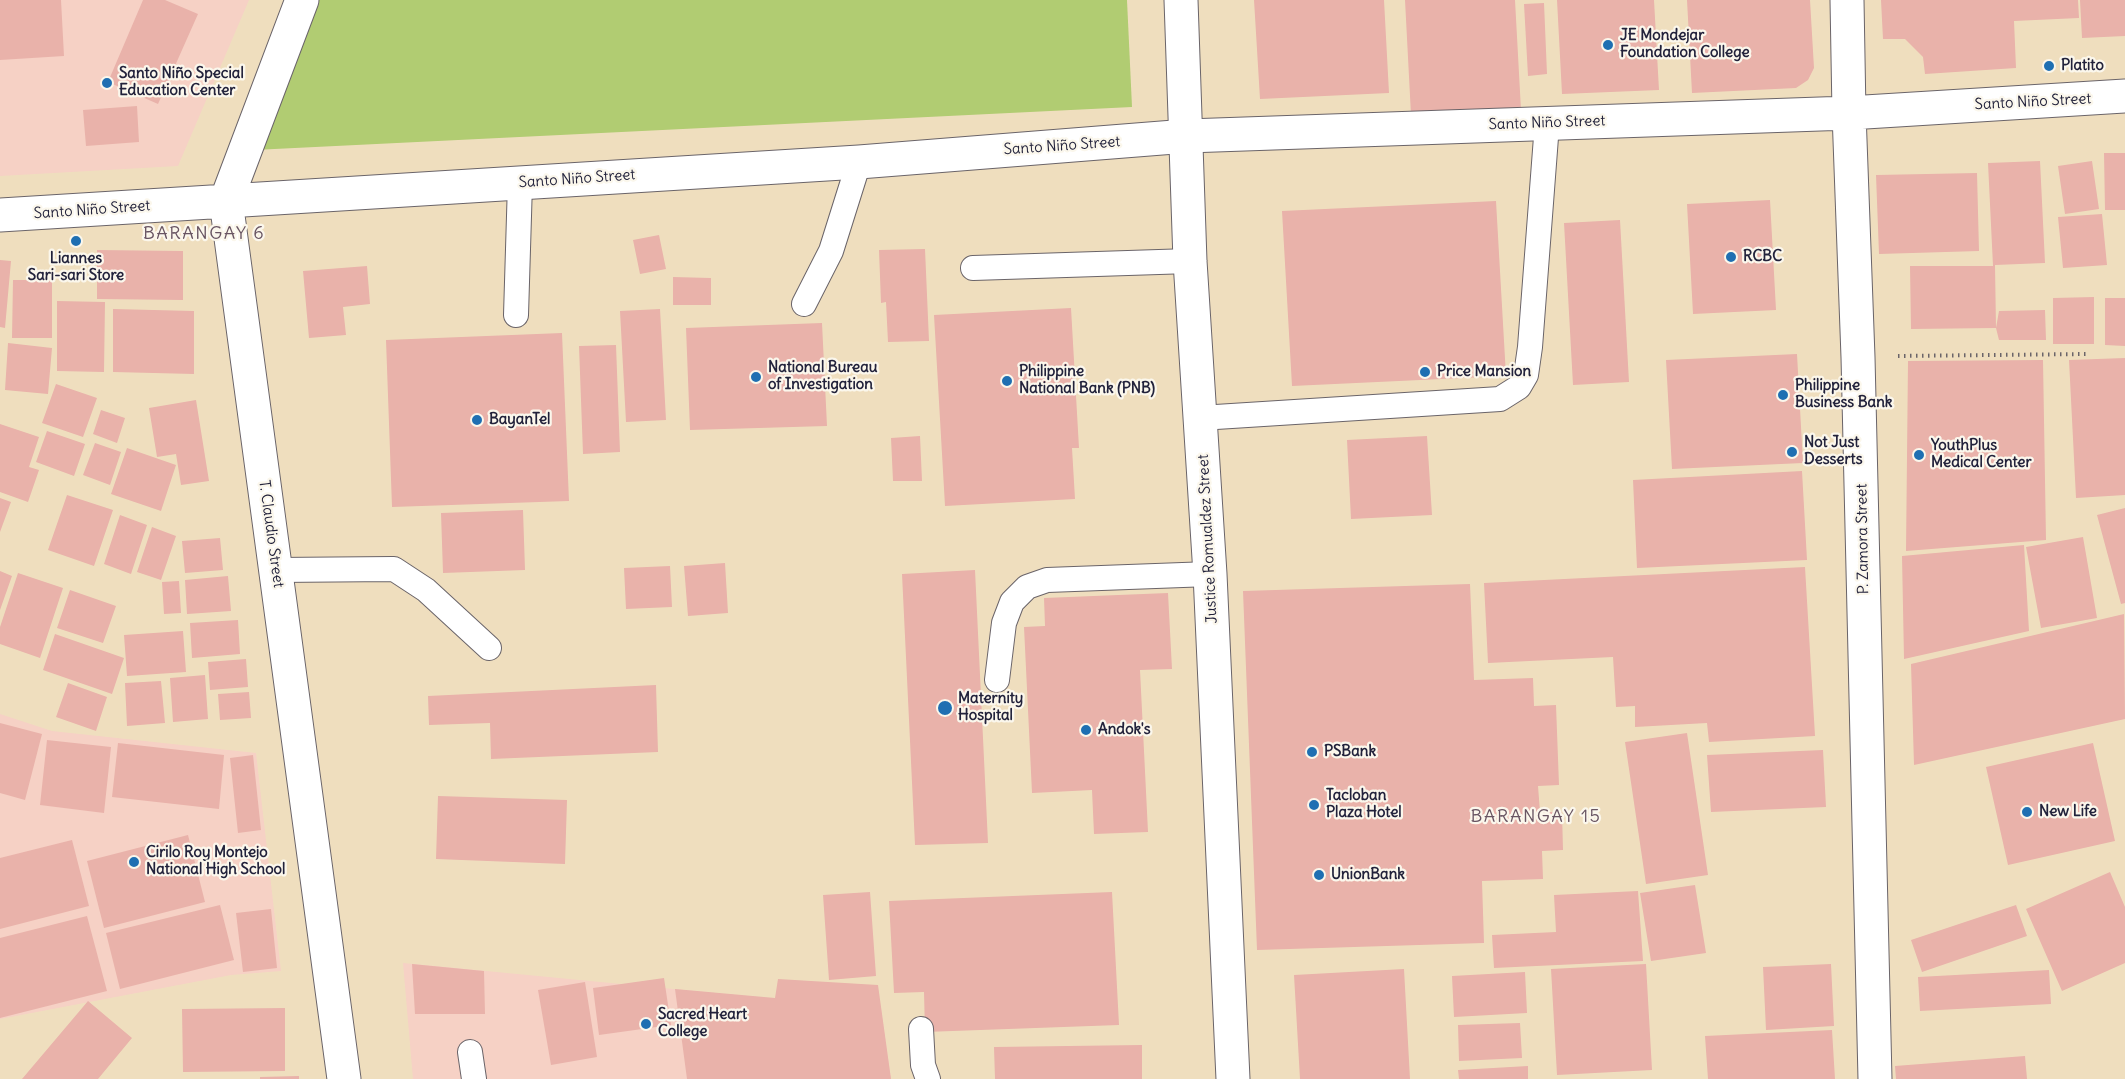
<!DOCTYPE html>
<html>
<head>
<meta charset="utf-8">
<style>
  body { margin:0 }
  canvas { display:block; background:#efdebe }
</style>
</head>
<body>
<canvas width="2125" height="1079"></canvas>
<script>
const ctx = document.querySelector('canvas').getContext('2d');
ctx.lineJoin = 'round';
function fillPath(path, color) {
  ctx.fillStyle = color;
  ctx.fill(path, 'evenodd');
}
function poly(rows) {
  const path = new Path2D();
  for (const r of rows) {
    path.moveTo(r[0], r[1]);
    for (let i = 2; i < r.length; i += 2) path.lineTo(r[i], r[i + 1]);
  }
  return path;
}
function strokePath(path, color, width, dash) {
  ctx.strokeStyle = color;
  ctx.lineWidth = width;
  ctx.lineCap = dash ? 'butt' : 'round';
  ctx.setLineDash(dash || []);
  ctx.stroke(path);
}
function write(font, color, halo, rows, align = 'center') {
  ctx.font = font + ' Delius,sans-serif';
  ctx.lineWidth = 4.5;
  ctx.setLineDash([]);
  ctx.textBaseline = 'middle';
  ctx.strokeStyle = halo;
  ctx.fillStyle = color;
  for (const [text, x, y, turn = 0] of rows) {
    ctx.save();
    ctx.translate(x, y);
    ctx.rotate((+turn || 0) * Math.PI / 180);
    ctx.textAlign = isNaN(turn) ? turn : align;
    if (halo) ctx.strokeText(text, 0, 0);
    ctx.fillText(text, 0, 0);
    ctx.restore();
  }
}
fillPath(poly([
  [0,0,249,0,178,166,0,176],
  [0,714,52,731,256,753,281,971,231,975,0,1019],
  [403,963,881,1009,891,1079,413,1079]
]), '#f6d1c5');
fillPath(poly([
  [315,0,1127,0,1132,107,254,150]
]), '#b1cc72');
fillPath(poly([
  [0,0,61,0,64,56,0,60],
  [143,0,165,0,198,14,158,104,108,82],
  [1254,0,1384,0,1389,93,1260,99],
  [1405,0,1515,0,1521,110,1411,115],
  [1557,0,1654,0,1659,90,1562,94],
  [1687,0,1810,0,1814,68,1808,80,1796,88,1692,93],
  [1881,0,2078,0,2079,18,2014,21,2016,68,1925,74,1923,57,1905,39,1883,39],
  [2080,0,2125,0,2125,36,2082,38],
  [1544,3,1547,74,1528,76,1524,4],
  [137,106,139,142,86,146,83,110],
  [2104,153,2125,153,2125,210,2105,210],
  [2040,161,2045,263,1995,265,1996,328,1999,311,2045,310,2046,340,1999,340,1996,328,1911,329,1910,266,1993,266,1988,163],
  [2092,161,2099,209,2065,214,2058,166],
  [1977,173,1979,251,1879,254,1876,175],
  [1770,200,1776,310,1693,314,1687,204],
  [1496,201,1506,376,1292,386,1282,211],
  [2102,214,2107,265,2063,268,2058,217],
  [1620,220,1629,382,1573,385,1564,223],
  [659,235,666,269,640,274,633,240],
  [925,249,929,341,888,342,886,302,881,303,879,250],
  [97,250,183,251,183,300,97,299],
  [0,260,11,261,5,328,0,327],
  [367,266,370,304,343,307,346,335,309,338,303,271],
  [673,277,711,278,711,305,673,305],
  [13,280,52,280,52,338,12,338],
  [2094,297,2094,344,2053,344,2053,298],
  [2105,298,2125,298,2125,346,2105,345],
  [57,301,105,302,104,372,57,371],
  [1071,308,1079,448,1072,448,1075,499,945,506,934,315],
  [113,309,194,311,194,374,113,372],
  [660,309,666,420,626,422,620,311],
  [822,323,827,426,690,430,686,328],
  [562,333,569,501,392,507,386,340],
  [8,343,52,348,48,394,5,390],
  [616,345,620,452,583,454,579,346],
  [1797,354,1803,463,1672,469,1666,360],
  [2125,358,2125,495,2076,498,2069,360],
  [2043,360,2046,540,1906,551,1908,361],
  [56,384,97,398,83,437,42,423],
  [196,400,209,481,181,485,176,454,157,457,149,408],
  [101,410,125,418,117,443,93,434],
  [0,424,39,437,29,467,39,470,28,502,0,492],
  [47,431,85,444,74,476,36,462],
  [920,436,922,481,893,481,891,438],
  [1427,436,1432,515,1351,519,1347,440],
  [95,443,121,452,110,485,83,475],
  [127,448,176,465,161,511,111,494],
  [1802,471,1807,560,1637,568,1633,480],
  [67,495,113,510,94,566,48,550],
  [0,498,11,502,0,532],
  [2125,508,2125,603,2121,604,2097,515],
  [523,510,525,570,443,573,441,513],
  [120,515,147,525,131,574,104,564],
  [152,527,176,536,161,580,137,572],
  [2083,537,2097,618,2041,628,2026,547],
  [220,538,223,570,185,573,182,541],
  [2024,545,2029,631,1904,659,1902,556],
  [725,563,728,613,688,616,684,566],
  [670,566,672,607,626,609,624,568],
  [1805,567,1815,736,1709,742,1707,723,1635,727,1635,706,1616,707,1613,657,1488,663,1484,583],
  [975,570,988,843,915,845,902,574],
  [0,571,12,576,0,610],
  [18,573,63,588,40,658,0,644,0,627],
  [228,576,231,611,187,614,185,580],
  [179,581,181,613,164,614,162,582],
  [1470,584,1474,680,1533,678,1534,706,1556,705,1559,785,1538,786,1540,812,1562,812,1563,850,1542,851,1543,879,1482,881,1484,943,1257,950,1243,591],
  [70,590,116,606,103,643,57,628],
  [1168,593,1172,669,1140,670,1148,832,1094,834,1092,790,1032,793,1024,627,1045,626,1044,598],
  [2124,614,2125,719,1914,765,1911,664],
  [238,620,240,654,192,658,190,623],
  [183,631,186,672,127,676,124,635],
  [55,634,124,658,112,694,43,670],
  [246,659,248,687,210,690,208,662],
  [205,675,208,719,173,722,170,678],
  [161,681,165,723,127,726,125,683],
  [68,683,107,697,96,731,56,717],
  [656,685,658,752,491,759,490,723,429,725,428,696],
  [249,692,251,718,220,720,218,694],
  [0,723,42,734,25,800,0,793],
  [1687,733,1708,875,1646,884,1625,742],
  [47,740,111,747,104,813,40,805],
  [118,743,224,755,219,809,112,797],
  [2093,743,2115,841,2008,865,1986,767],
  [1823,750,1826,807,1711,812,1707,755],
  [253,755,261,830,238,833,230,758],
  [438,796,567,800,565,864,436,859],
  [188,835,205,902,104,928,87,861],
  [72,840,89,906,0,929,0,858],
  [2110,872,2125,907,2125,963,2062,991,2026,909],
  [1695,885,1706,953,1651,961,1640,893],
  [1638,891,1643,961,1494,968,1492,935,1556,932,1554,895],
  [870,892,876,976,829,980,823,895],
  [1112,892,1119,1025,925,1032,924,992,894,993,889,901],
  [220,905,234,960,120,989,106,933],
  [2016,905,2027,936,1922,972,1911,940],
  [271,909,277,968,243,972,236,913],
  [87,916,107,991,0,1018,0,938],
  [412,964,484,971,485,1014,415,1014],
  [1646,964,1652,1070,1557,1075,1551,969],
  [1831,964,1834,1026,1766,1030,1763,967],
  [1404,969,1410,1079,1300,1079,1294,975],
  [2049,970,2051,1004,1920,1011,1918,977],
  [1525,972,1527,1013,1454,1017,1452,976],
  [664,978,671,1025,599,1035,593,988],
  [778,979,878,985,891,1079,687,1079,675,989,775,998],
  [585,982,597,1057,551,1065,538,990],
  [88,1001,132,1038,98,1079,22,1079],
  [285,1008,285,1071,183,1072,182,1009],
  [1520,1023,1522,1058,1459,1061,1458,1025],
  [1832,1030,1835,1079,1708,1079,1705,1036],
  [1142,1045,1142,1079,995,1079,994,1047],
  [2025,1056,2027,1079,1896,1079,1895,1066],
  [1528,1066,1528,1079,1459,1079,1458,1070],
  [299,1076,299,1079,260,1079,260,1077]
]), '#e9b2aa');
const lane = poly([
  [973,268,1190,261],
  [804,304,831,251,859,162],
  [516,315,520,183],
  [1200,418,1500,399,1519,387,1526,375,1530,347,1547,124],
  [276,570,394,569,426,590,489,648],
  [997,680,1004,623,1012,602,1027,587,1047,580,1210,574],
  [921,1029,923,1065,928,1079],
  [470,1052,474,1079]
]);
const street = poly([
  [302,0,226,201,344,1079],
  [1847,0,1849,113,1858,357,1875,1079],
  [0,215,859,162,1187,136,1849,113,2125,96]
]);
const secondary = poly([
  [1181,0,1190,261,1210,574,1233,1079]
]);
strokePath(lane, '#6a6469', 26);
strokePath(street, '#6a6469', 35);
strokePath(secondary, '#6a6469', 35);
strokePath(poly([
  [1898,356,2086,354]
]), '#6a6469', 4, [1.5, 4.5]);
strokePath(lane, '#fff', 24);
strokePath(street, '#fff', 33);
strokePath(secondary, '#fff', 33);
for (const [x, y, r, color] of [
  [1608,45,6,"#1f6fb2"],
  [2049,66,6,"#1f6fb2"],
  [107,83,6,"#1f6fb2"],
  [76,241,6,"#1f6fb2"],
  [1731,257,6,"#1f6fb2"],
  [1425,372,6,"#1f6fb2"],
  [756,377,6,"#1f6fb2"],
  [1007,381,6,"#1f6fb2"],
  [1783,395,6,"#1f6fb2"],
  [477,420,6,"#1f6fb2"],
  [1792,452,6,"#1f6fb2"],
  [1919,455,6,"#1f6fb2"],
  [945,708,8,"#1f6fb2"],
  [1086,730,6,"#1f6fb2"],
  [1312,752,6,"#1f6fb2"],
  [1314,805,6,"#1f6fb2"],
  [2027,812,6,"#1f6fb2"],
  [134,862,6,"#1f6fb2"],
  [1319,875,6,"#1f6fb2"],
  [646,1024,6,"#1f6fb2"]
]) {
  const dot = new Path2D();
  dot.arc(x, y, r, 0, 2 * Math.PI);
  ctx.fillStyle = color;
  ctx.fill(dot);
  strokePath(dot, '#fbf7ec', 2);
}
write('bold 15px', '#22223b', '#fbf7ec', [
  ["JE Mondejar",1620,36],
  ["Foundation College",1620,53],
  ["Platito",2061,66],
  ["Santo Niño Special",119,74],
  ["Education Center",119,91],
  ["RCBC",1743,257],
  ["Liannes",76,259,"center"],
  ["Sari-sari Store",76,276,"center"],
  ["National Bureau",768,368],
  ["of Investigation",768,385],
  ["Philippine",1019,372],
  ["National Bank (PNB)",1019,389],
  ["Price Mansion",1437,372],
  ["Philippine",1795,386],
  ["Business Bank",1795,403],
  ["BayanTel",489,420],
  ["Not Just",1804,443],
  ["Desserts",1804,460],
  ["YouthPlus",1931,446],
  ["Medical Center",1931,463],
  ["Maternity",958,699],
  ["Hospital",958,716],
  ["Andok's",1098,730],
  ["PSBank",1324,752],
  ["Tacloban",1326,796],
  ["Plaza Hotel",1326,813],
  ["New Life",2039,812],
  ["Cirilo Roy Montejo",146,853],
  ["National High School",146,870],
  ["UnionBank",1331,875],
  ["Sacred Heart",658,1015],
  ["College",658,1032]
], 'left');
write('15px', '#22223b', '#fbf7ec', [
  ["Santo Niño Street",2033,102,-3],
  ["Santo Niño Street",1547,123,-2],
  ["Santo Niño Street",1062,146,-4],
  ["Santo Niño Street",577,179,-4],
  ["Santo Niño Street",92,210,-4],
  ["T. Claudio Street",271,534,82],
  ["Justice Romualdez Street",1208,539,-93],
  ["P. Zamora Street",1863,539,-91]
]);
ctx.letterSpacing = '1.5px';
write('18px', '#685462', '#fbf7ec', [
  ["BARANGAY 6",204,234],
  ["BARANGAY 15",1536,817]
]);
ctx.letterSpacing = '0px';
</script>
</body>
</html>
